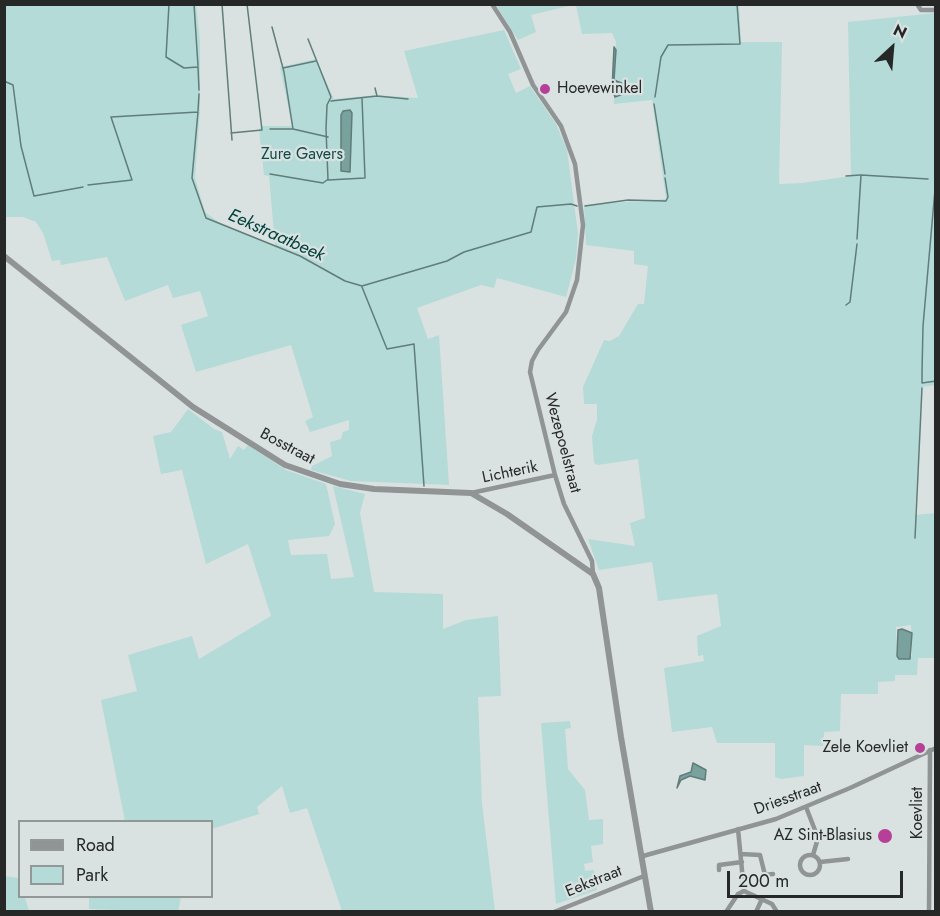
<!DOCTYPE html>
<html>
<head>
<meta charset="utf-8">
<style>
  body { margin:0 }
  #map { position:relative; width:940px; height:916px; overflow:hidden; background:#dae2e1; font-family:Jost,sans-serif }
  canvas { display:block }
  .frame { position:absolute; inset:0; border:6px solid #252827; pointer-events:none }
  .legend { position:absolute; left:18px; top:820px; width:195px; height:78px; box-sizing:border-box; background:#dae2e1; border:2px solid #929897; margin:0; padding:8px 10px; list-style:none; font-size:18px; color:#252827 }
  .legend li { display:flex; align-items:center; gap:12px; height:30px }
  .legend b { width:30px; border:2px solid #929897 }
  .north { position:absolute; left:862px; top:18px; width:60px; height:60px; -webkit-text-stroke:4px #dae2e1; paint-order:stroke; rotate:26deg; font-size:16px; font-weight:700; line-height:24px; text-align:center; color:#252827 }
  .north::after { content:''; display:block; margin:auto; width:21px; height:27px; background:#252827; clip-path:polygon(50% 0,100% 100%,50% 72%,0 100%) }
  .scale { position:absolute; left:727px; top:871px; width:176px; height:27px; box-sizing:border-box; border:3px solid #252827; border-top:0; padding-left:8px; font-size:18px; line-height:21px; white-space:nowrap; color:#252827; -webkit-text-stroke:4px #dae2e1; paint-order:stroke }
</style>
</head>
<body>
<div id="map">
<canvas width="940" height="916"></canvas>
<div class="frame"></div>
<ul class="legend">
<li><b style="height:8px;background:#919494"></b>Road</li>
<li><b style="height:16px;background:#b4dbd7"></b>Park</li>
</ul>
<div class="north">N</div>
<div class="scale">200 m</div>
</div>
<script>
const ctx = document.querySelector('canvas').getContext('2d');
ctx.lineJoin = 'round';
function fillPath(path, color) {
  ctx.fillStyle = color;
  ctx.fill(path, 'evenodd');
}
function poly(rows) {
  const path = new Path2D();
  for (const r of rows) {
    if (r.length === 3) {
      path.moveTo(r[0] + r[2], r[1]);
      path.arc(r[0], r[1], r[2], 0, 2 * Math.PI);
      continue;
    }
    path.moveTo(r[0], r[1]);
    for (let i = 2; i < r.length; i += 2) path.lineTo(r[i], r[i + 1]);
  }
  return path;
}
function strokePath(path, color, width, dash) {
  ctx.strokeStyle = color;
  ctx.lineWidth = width;
  ctx.lineCap = dash ? 'butt' : 'round';
  ctx.setLineDash(dash || []);
  ctx.stroke(path);
}
function write(font, color, halo, rows, align = 'center') {
  ctx.font = font + ' Jost,sans-serif';
  ctx.lineWidth = 4.5;
  ctx.setLineDash([]);
  ctx.textBaseline = 'middle';
  ctx.strokeStyle = halo;
  ctx.fillStyle = color;
  for (const [text, x, y, turn = 0] of rows) {
    ctx.save();
    ctx.translate(x, y);
    ctx.rotate((+turn || 0) * Math.PI / 180);
    ctx.textAlign = isNaN(turn) ? turn : align;
    if (halo) ctx.strokeText(text, 0, 0);
    ctx.fillText(text, 0, 0);
    ctx.restore();
  }
}
fillPath(poly([
  [196,4,200,41,200,110,195,178,205,212,221,224,275,245,269,176,264,175,259,129,262,126,292,126,280,67,316,59,334,99,376,95,418,98,404,51,504,30,521,69,508,74,516,93,530,86,556,124,567,150,578,234,576,259,566,297,497,278,494,288,481,285,417,308,428,339,439,335,449,485,351,481,311,470,312,466,332,456,330,442,341,439,343,432,349,430,349,420,310,432,305,421,313,417,291,345,196,372,181,325,208,316,200,291,173,298,168,285,125,301,107,257,61,265,60,260,52,261,43,233,36,222,23,217,5,217,5,5],
  [496,5,573,5,531,15,536,32,518,40],
  [576,5,739,5,741,42,782,42,779,184,802,183,851,176,848,22,935,13,936,385,922,387,915,515,935,513,935,658,918,658,917,675,895,675,895,681,878,682,878,694,841,694,840,731,824,732,823,746,804,745,804,776,781,779,775,777,775,743,717,743,712,727,672,732,664,668,704,661,703,655,698,656,697,636,721,626,717,594,658,601,652,562,599,570,588,539,635,546,630,523,645,518,638,459,598,465,594,463,592,436,597,420,597,404,584,404,583,387,604,340,610,341,619,336,638,304,644,304,648,266,634,264,634,251,586,245,584,205,666,199,652,100,614,104,614,97,636,89,614,80,616,42,612,33,582,34],
  [911,625,912,656,897,657,896,627],
  [188,409,214,429,222,432,230,459,238,446,244,450,248,445,286,470,326,484,335,524,329,536,288,540,291,555,327,554,331,579,354,577,333,486,365,494,360,513,374,592,443,594,443,629,466,620,498,616,501,696,478,697,482,803,495,911,342,911,307,808,290,813,282,786,257,807,259,814,212,829,212,822,125,821,101,700,137,691,128,655,192,636,199,659,271,616,248,544,206,564,182,470,161,474,153,436,171,432],
  [570,721,571,728,565,729,568,769,585,790,589,820,603,819,603,844,591,846,593,862,584,864,585,871,594,870,597,890,556,904,541,723],
  [4,876,19,878,20,896,25,897,29,911,5,911],
  [89,897,89,896,181,897,178,912,89,909]
]), '#b4dbd7');
const water = poly([
  [614,47,616,50,614,80,636,89,615,97,612,89,614,47],
  [350,110,352,113,350,172,341,171,341,115,343,111,350,110],
  [902,629,912,633,910,659,899,659,897,656,898,630,902,629],
  [693,763,706,770,705,780,690,776,681,780,677,788,680,776,691,772,693,763]
]);
fillPath(water, '#79a19e');
strokePath(water, '#607d7a', 1.5);
strokePath(poly([
  [169,4,166,57,184,68,198,67,199,90],
  [194,4,198,66],
  [222,4,232,140],
  [272,27,284,72,293,129],
  [308,39,331,97,327,105,326,129,328,180,365,178,362,98],
  [283,68,316,61],
  [4,81,13,85,21,146,34,196,83,187],
  [375,88,377,96],
  [655,97,661,57,668,45,740,44,737,4],
  [331,101,377,96,408,99],
  [654,104,665,174],
  [198,111,199,94],
  [270,129,293,129,328,137],
  [231,133,262,130,247,4],
  [270,174,323,183,327,180],
  [846,176,860,175],
  [936,178,923,326,922,373,922,383,936,381],
  [88,185,132,180,111,117,198,112,192,178,206,218,300,256,345,281,362,286,447,261,464,252,531,232,537,207,571,204,577,206],
  [585,206,628,200,666,201,668,197,665,178],
  [857,239,861,175,928,179],
  [362,287,387,349,414,344,424,486],
  [846,305,850,302,857,244],
  [915,538,922,388]
]), '#607d7a', 1.5);
strokePath(poly([
  [492,4,510,32,533,85,561,126,575,164,583,225,577,280,566,312,538,350,532,361,530,372,555,475,564,504,592,561,593,574],
  [917,4,921,10,936,10],
  [471,493,555,475],
  [806,807,818,838,813,855],
  [738,829,744,891],
  [741,854,760,855,765,875,773,874],
  [810,865,10],
  [643,856,776,819,850,788,936,748],
  [820,862,848,859],
  [719,870,719,865,742,862],
  [554,912,644,876],
  [726,912,738,894,744,891,772,904,777,912],
  [756,912,762,899],
  [929,912,930,750]
]), '#919494', 4.5);
strokePath(poly([
  [4,256,193,407,285,465,340,484,374,489,471,493,507,514,593,574,599,588,621,737,651,912]
]), '#919494', 6);
for (const [x, y, r, color] of [
  [545,89,6,"#b64098"],
  [920,748,6,"#b64098"],
  [885,836,8,"#b64098"]
]) {
  const dot = new Path2D();
  dot.arc(x, y, r, 0, 2 * Math.PI);
  ctx.fillStyle = color;
  ctx.fill(dot);
  strokePath(dot, '#dae2e1', 2);
}
write('16px', '#252827', '#dae2e1', [
  ["Hoevewinkel",557,89,"left"],
  ["Zele Koevliet",908,748],
  ["AZ Sint-Blasius",872,836]
], 'right');
write('16px', '#0e4b48', '#dae2e1', [
  ["Zure Gavers",302,155]
]);
write('16px', '#252827', '#dae2e1', [
  ["Wezepoelstraat",562,443,75],
  ["Bosstraat",287,447,28],
  ["Lichterik",510,473,-12],
  ["Driesstraat",788,799,-20],
  ["Koevliet",918,813,-90],
  ["Eekstraat",594,882,-22]
]);
write('italic 18px', '#00413d', '#dae2e1', [
  ["Eekstraatbeek",276,236,24]
]);
</script>
</body>
</html>
